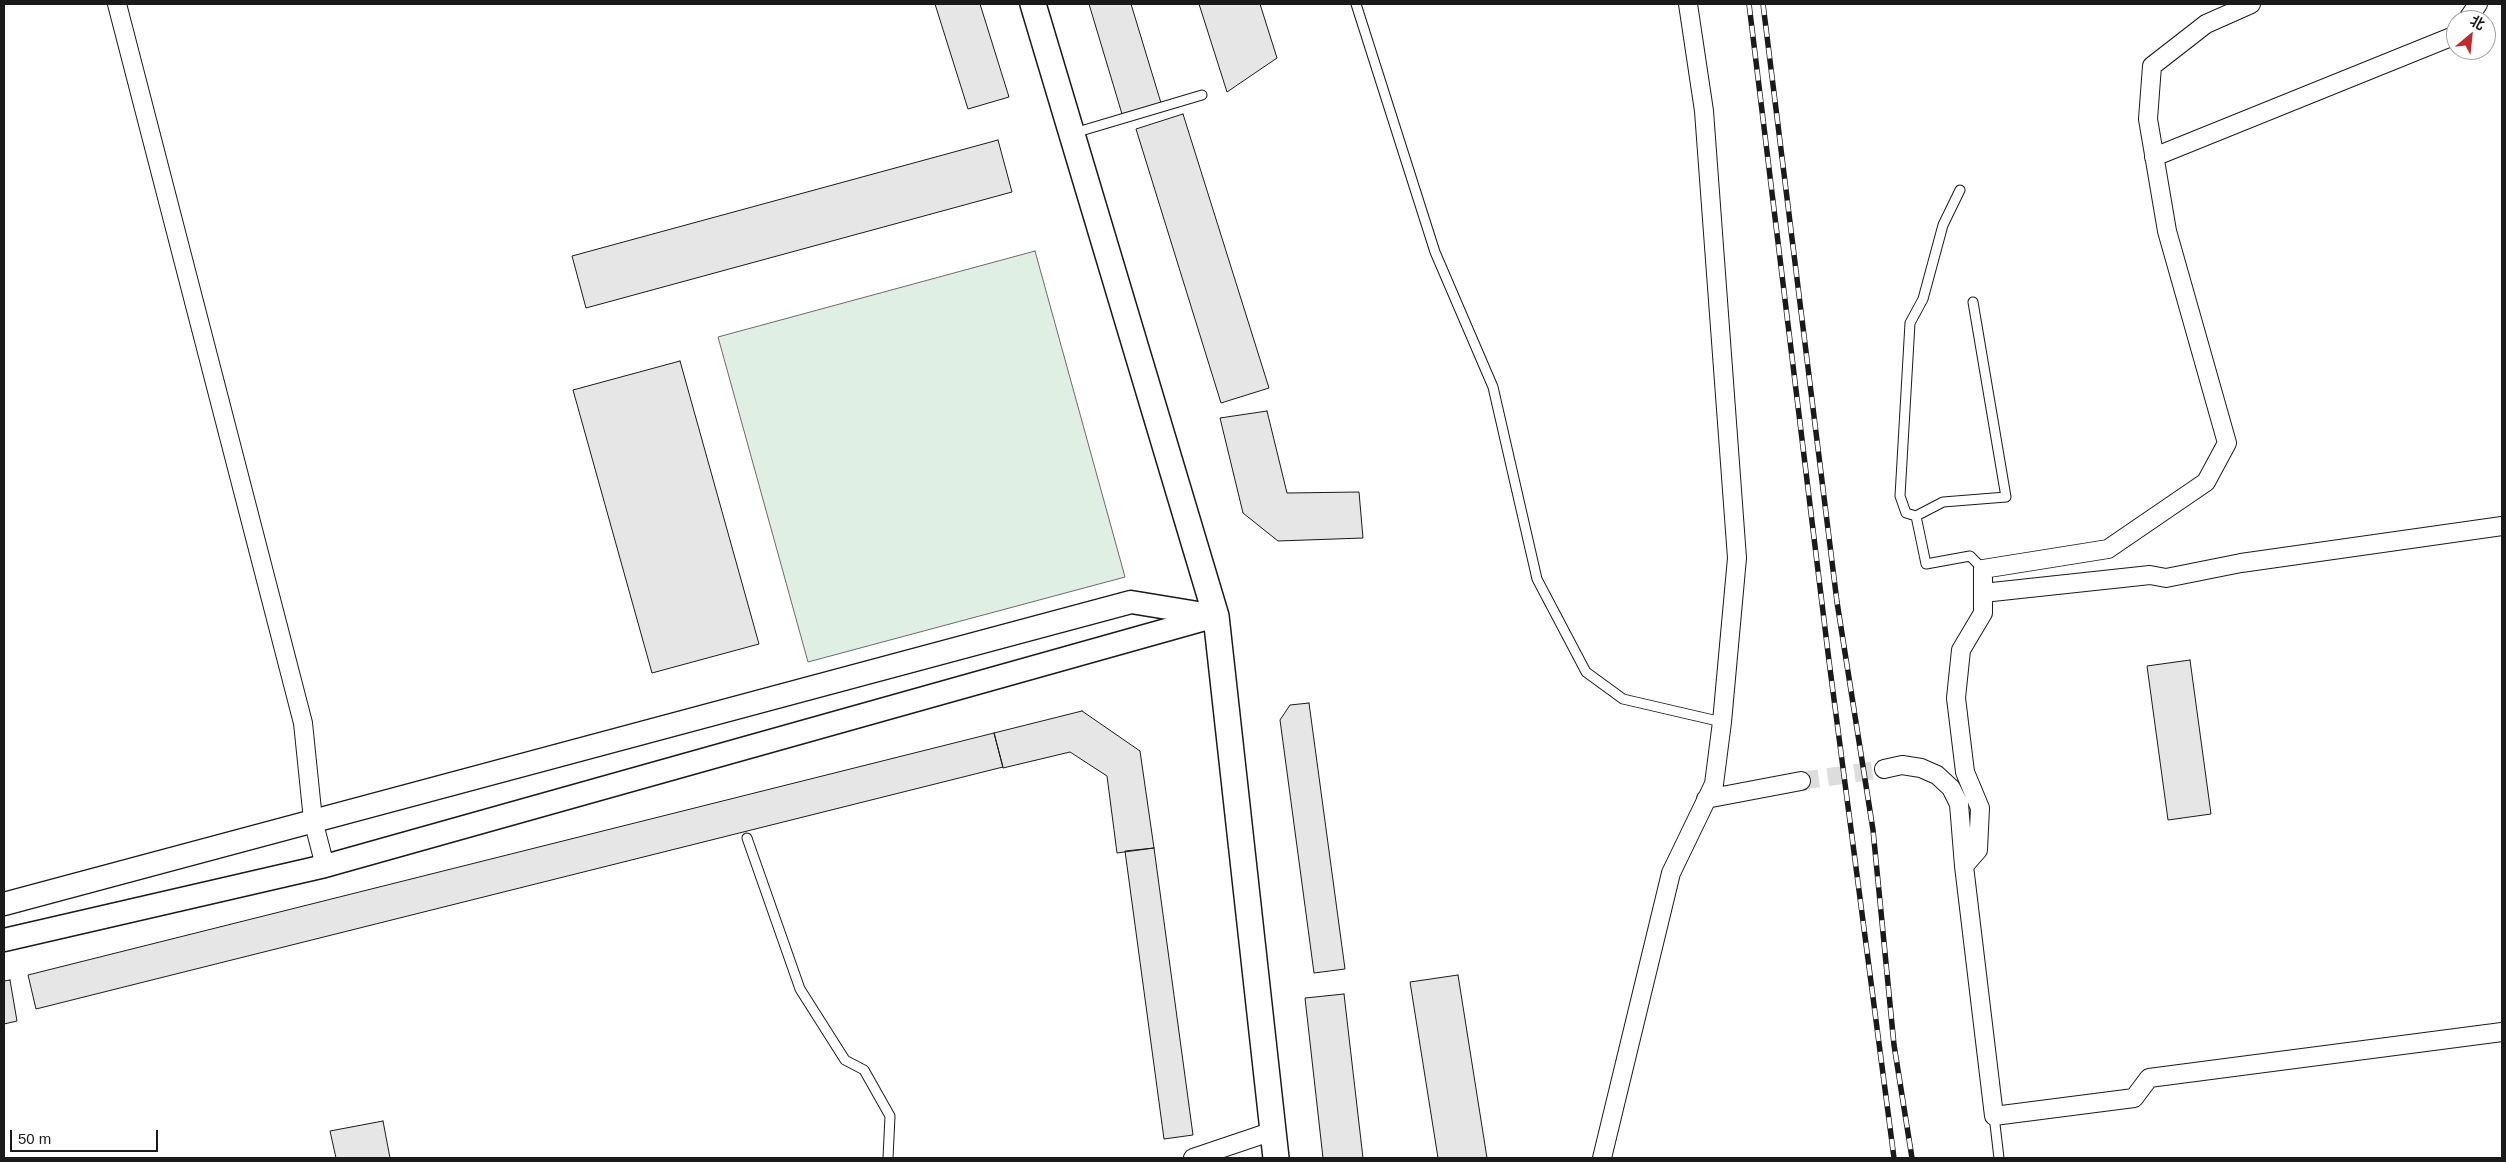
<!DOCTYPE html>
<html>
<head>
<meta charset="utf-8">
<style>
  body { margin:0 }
  #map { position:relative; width:2506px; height:1162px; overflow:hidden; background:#fff; font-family:Arial,"Noto Sans SC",sans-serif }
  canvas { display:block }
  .frame { position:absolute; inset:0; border:5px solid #1a1a1a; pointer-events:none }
  .north { position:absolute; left:2446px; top:10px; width:50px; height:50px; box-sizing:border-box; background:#fff; border:1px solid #a3a3a3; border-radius:50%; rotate:28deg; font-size:14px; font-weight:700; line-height:20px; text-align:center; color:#1a1a1a }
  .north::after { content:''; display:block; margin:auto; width:18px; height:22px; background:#c62828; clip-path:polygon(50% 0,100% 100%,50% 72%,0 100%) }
  .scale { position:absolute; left:10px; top:1130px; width:148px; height:22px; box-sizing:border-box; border:2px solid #1a1a1a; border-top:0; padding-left:6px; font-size:15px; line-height:18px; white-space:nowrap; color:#1a1a1a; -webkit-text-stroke:4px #fff; paint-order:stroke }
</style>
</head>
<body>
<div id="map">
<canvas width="2506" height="1162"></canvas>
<div class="frame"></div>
<div class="north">北</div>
<div class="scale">50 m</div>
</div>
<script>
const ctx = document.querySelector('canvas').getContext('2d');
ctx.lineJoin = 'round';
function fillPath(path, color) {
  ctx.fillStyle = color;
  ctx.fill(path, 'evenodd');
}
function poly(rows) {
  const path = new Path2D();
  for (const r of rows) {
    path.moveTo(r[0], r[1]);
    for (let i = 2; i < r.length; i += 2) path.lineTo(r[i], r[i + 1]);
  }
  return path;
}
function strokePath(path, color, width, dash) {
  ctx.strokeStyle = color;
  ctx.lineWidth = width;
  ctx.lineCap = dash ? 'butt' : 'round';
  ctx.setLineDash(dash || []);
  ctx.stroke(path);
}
const green = poly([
  [1035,251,1125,577,808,662,718,337,1035,251]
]);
fillPath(green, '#e0efe3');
strokePath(green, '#6a6a6a', 1);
const building = poly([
  [935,4,980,4,1009,97,968,109,935,4],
  [1089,4,1131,4,1161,103,1122,114,1089,4],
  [1199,4,1260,4,1277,58,1227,92,1199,4],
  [1183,114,1269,388,1221,403,1136,129,1183,114],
  [998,140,1012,192,586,308,572,256,998,140],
  [680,361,759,644,652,673,573,390,680,361],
  [1267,411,1287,493,1359,492,1363,538,1278,541,1243,513,1220,418,1267,411],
  [2190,660,2211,814,2168,820,2147,666,2190,660],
  [1309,703,1345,969,1314,973,1280,720,1290,705,1309,703],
  [1082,711,1140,751,1154,848,1117,853,1107,776,1070,752,1003,768,994,733,1082,711],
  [994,733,1003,767,36,1009,28,975,994,733],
  [1154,848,1193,1135,1164,1139,1125,851,1154,848],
  [1458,975,1487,1158,1438,1158,1410,982,1458,975],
  [10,980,17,1021,4,1024,4,981,10,980],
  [1344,994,1363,1158,1323,1158,1305,998,1344,994],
  [383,1121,390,1158,336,1158,330,1131,383,1121]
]);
fillPath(building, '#e6e6e6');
strokePath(building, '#1a1a1a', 1);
strokePath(poly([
  [1801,781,1884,769]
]), '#ddd', 18, [18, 9]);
const service = poly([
  [1356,4,1435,252,1493,387,1537,579,1586,672,1623,699,1722,722],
  [1074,133,1202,95],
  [1973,302,2006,497,1943,502,1916,516,1926,564,1970,556,1983,569],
  [1916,516,1906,513,1900,496,1910,323,1923,299,1943,225,1960,190],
  [747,838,800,989,845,1060,864,1070,890,1116,888,1158],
  [1994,1116,1999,1158]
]);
const minor = poly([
  [117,4,303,723,313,820,325,866],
  [2251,4,2206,24,2152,66,2148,119,2167,231,2227,443,2206,482,2108,549,1983,569,1983,613,1961,650,1956,698,1965,772,1980,808,1978,850,1964,866,1994,1116,2134,1098,2149,1078,2502,1032],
  [2467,20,2478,4],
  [2154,157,2456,35],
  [1983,593,2150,575,2166,578,2241,563,2502,526],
  [1884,769,1902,765,1921,768,1937,775,1951,788,1959,804,1964,866],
  [1706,799,1801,781],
  [1193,1158,1273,1131],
  [1602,1158,1671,873,1714,784,1722,722,1737,558,1704,111,1688,4]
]);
const tertiary = poly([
  [4,904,1131,602,1210,615],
  [4,940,325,866,1216,616]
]);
const secondary = poly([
  [1033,4,1216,616,1276,1158]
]);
strokePath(service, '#1a1a1a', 11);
strokePath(minor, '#1a1a1a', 20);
strokePath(tertiary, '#1a1a1a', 25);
strokePath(secondary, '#1a1a1a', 28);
strokePath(service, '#fff', 9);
strokePath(minor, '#fff', 18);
strokePath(tertiary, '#fff', 22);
strokePath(secondary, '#fff', 25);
const rail = poly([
  [1749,4,1829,661,1894,1158],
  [1763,4,1837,602,1873,830,1894,1045,1912,1158]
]);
strokePath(rail, '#1a1a1a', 5.5);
strokePath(rail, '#fff', 4, [11]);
</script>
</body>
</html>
